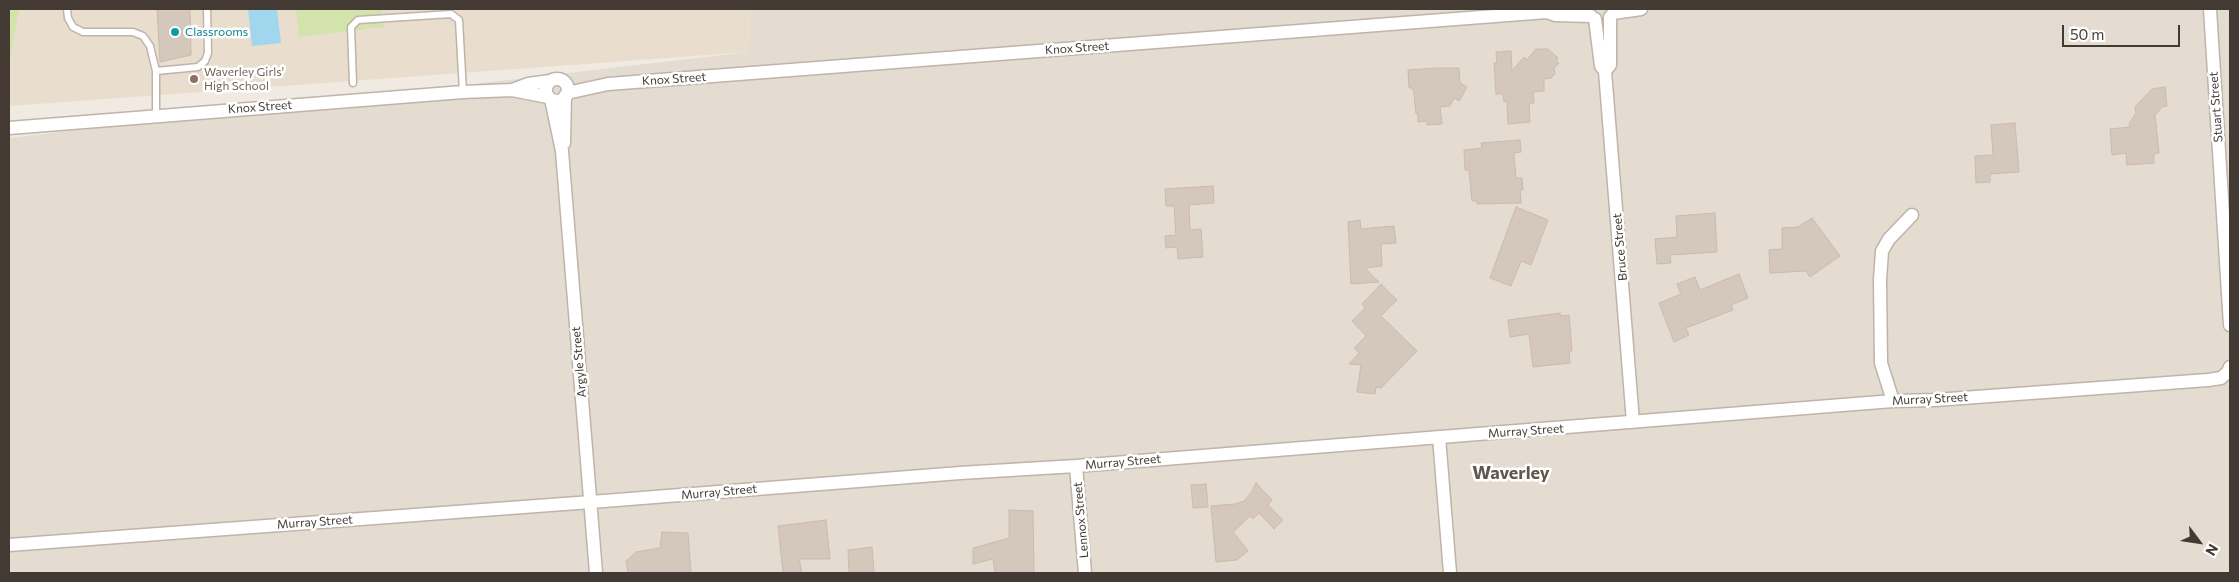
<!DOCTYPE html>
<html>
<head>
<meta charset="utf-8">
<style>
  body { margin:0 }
  #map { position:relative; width:2239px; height:582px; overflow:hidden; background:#f0eae3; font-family:Commissioner,sans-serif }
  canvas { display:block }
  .frame { position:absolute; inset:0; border:10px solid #423a33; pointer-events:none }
  .north { position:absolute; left:2174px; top:517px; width:50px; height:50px; -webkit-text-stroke:4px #fff; paint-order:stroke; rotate:121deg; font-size:14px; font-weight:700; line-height:20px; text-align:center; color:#423a33 }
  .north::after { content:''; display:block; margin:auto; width:18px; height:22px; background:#423a33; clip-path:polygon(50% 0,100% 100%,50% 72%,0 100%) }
  .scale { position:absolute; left:2062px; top:25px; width:118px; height:22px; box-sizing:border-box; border:2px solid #423a33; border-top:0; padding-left:6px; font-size:15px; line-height:18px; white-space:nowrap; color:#423a33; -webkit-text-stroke:4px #fff; paint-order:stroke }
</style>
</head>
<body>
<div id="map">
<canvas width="2239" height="582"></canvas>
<div class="frame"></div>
<div class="north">N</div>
<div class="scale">50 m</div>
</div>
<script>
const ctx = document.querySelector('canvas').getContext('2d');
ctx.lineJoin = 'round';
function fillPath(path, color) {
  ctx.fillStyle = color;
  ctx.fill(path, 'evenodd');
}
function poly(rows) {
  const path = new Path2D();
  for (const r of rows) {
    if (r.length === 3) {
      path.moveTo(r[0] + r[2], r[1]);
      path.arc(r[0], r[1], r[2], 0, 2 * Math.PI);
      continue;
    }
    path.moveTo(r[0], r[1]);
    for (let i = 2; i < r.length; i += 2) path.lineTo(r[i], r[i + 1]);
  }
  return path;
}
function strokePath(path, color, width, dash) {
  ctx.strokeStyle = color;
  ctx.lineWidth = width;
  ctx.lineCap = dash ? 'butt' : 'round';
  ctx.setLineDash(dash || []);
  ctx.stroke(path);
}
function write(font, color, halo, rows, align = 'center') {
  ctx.font = font + ' Commissioner,sans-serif';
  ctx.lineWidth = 5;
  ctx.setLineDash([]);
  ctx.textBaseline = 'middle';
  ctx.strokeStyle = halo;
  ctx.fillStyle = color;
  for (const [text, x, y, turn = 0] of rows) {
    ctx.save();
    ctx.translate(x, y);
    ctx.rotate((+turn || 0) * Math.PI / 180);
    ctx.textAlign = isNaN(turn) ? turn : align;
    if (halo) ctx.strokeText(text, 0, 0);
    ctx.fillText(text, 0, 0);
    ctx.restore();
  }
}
fillPath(poly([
  [750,9,2230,9,2230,573,9,573,9,138,749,52]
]), '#e4dbd1');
fillPath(poly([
  [9,9,750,9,749,52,9,106]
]), '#e9ddcd');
fillPath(poly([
  [9,9,19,9,10,59,9,59],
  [296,9,382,9,384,27,299,37]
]), '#d2e4ac');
fillPath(poly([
  [248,9,277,9,281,43,252,46]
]), '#a0d7ec');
const building = poly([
  [157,9,190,9,191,55,160,62,157,9],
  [1536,49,1548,49,1558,58,1556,61,1559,63,1554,68,1555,74,1551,78,1544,79,1544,91,1533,92,1534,103,1529,103,1530,122,1508,124,1507,101,1504,102,1503,94,1496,94,1494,63,1497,63,1496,52,1511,51,1512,71,1524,57,1527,60,1536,49],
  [1437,68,1459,68,1460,83,1467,87,1459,101,1454,98,1450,106,1440,107,1442,124,1427,125,1427,121,1418,122,1418,114,1416,114,1414,93,1412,88,1409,88,1408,70,1437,68],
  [2165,87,2167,106,2162,107,2155,115,2159,153,2154,154,2154,163,2127,165,2126,153,2112,155,2110,129,2130,127,2129,124,2136,113,2135,107,2152,89,2165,87],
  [2015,123,2019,172,1990,174,1990,182,1976,183,1975,156,1993,155,1991,125,2015,123],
  [1520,140,1521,152,1514,153,1516,178,1522,178,1523,190,1520,190,1521,203,1477,204,1477,201,1472,201,1469,170,1465,170,1464,150,1482,148,1481,143,1520,140],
  [1213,186,1214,203,1189,205,1190,230,1201,229,1203,257,1178,259,1177,247,1166,248,1165,236,1176,235,1174,206,1166,206,1165,189,1213,186],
  [1516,207,1548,220,1531,265,1521,261,1511,286,1490,278,1516,207],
  [1715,213,1717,252,1670,255,1671,263,1657,264,1655,239,1677,237,1676,216,1715,213],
  [1812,218,1840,256,1810,277,1806,271,1770,273,1769,250,1782,249,1782,228,1798,227,1812,218],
  [1360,220,1361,229,1394,226,1396,243,1381,244,1382,266,1365,268,1379,282,1351,284,1348,222,1360,220],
  [1739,274,1748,298,1731,305,1733,310,1686,328,1689,335,1674,342,1659,303,1681,294,1677,284,1695,277,1700,290,1739,274],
  [1381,284,1397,300,1381,316,1417,351,1381,388,1376,387,1375,394,1357,392,1361,365,1349,364,1359,353,1354,348,1366,336,1352,321,1365,308,1362,304,1381,284],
  [1560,313,1560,316,1569,315,1572,351,1569,351,1570,363,1533,367,1529,334,1510,337,1508,320,1560,313],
  [1256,483,1272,500,1268,505,1283,520,1274,529,1259,513,1253,519,1250,516,1233,532,1248,551,1237,560,1216,562,1211,506,1235,504,1244,501,1251,493,1256,483],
  [1206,484,1208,507,1193,508,1191,485,1206,484],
  [1009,510,1033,511,1034,573,995,573,993,559,973,564,973,548,1009,538,1009,510],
  [826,520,830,559,799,559,802,573,783,573,778,526,826,520],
  [662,532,688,533,691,573,628,573,626,561,636,552,660,548,662,532],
  [872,547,874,573,849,573,848,550,872,547]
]);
fillPath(building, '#d4c7bc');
strokePath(building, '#ccbbac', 1);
const service = poly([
  [67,9,68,18,73,27,83,32,133,32,143,36,150,46,156,71,156,116],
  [156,71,198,67,205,61,208,53,207,9],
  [353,83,351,27,358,20,451,14,459,20,463,92]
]);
const minor = poly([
  [2210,9,2230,325],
  [1613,13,1641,9],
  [1595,19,1601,66,1605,71,1633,422],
  [1605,71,1610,65,1610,17],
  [557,90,11],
  [512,90,528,84,550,81],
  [567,93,608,84,1547,12,1555,15,1591,16],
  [551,99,562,151,596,573],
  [9,128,463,92,512,90,548,97],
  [564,143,565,96],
  [1893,401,1881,363,1880,280,1882,251,1889,239,1912,215],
  [1439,437,1450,573],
  [1076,466,1085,573],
  [9,545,591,502,960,473,1076,466,1893,401,1935,400,2208,380,2221,378,2228,372,2230,367]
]);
strokePath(service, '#beb4a9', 9);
strokePath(minor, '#beb4a9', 15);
strokePath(service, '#fff', 6);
strokePath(minor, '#fff', 12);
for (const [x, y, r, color] of [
  [175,32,5,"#0f9aa8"],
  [194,79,5,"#8d6e63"]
]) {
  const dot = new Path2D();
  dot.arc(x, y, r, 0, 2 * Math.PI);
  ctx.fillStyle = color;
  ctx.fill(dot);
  strokePath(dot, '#fff', 2);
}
write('12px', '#0d838f', '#fff', [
  ["Classrooms",185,32]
], 'left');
write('12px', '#423a33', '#fff', [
  ["Knox Street",1077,48,-4],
  ["Knox Street",674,79,-4],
  ["Knox Street",260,107,-4],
  ["Stuart Street",2216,107,-94],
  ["Bruce Street",1620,247,-95],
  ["Argyle Street",579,362,-95],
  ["Murray Street",1930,399,-3],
  ["Murray Street",1526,431,-4],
  ["Murray Street",1123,462,-5],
  ["Murray Street",719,492,-5],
  ["Lennox Street",1081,520,-95],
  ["Murray Street",315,522,-4]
]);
write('12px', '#785e54', '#fff', [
  ["Waverley Girls'",204,72],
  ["High School",204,86]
], 'left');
write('bold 18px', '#64564b', '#fff', [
  ["Waverley",1511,473]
]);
</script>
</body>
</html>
